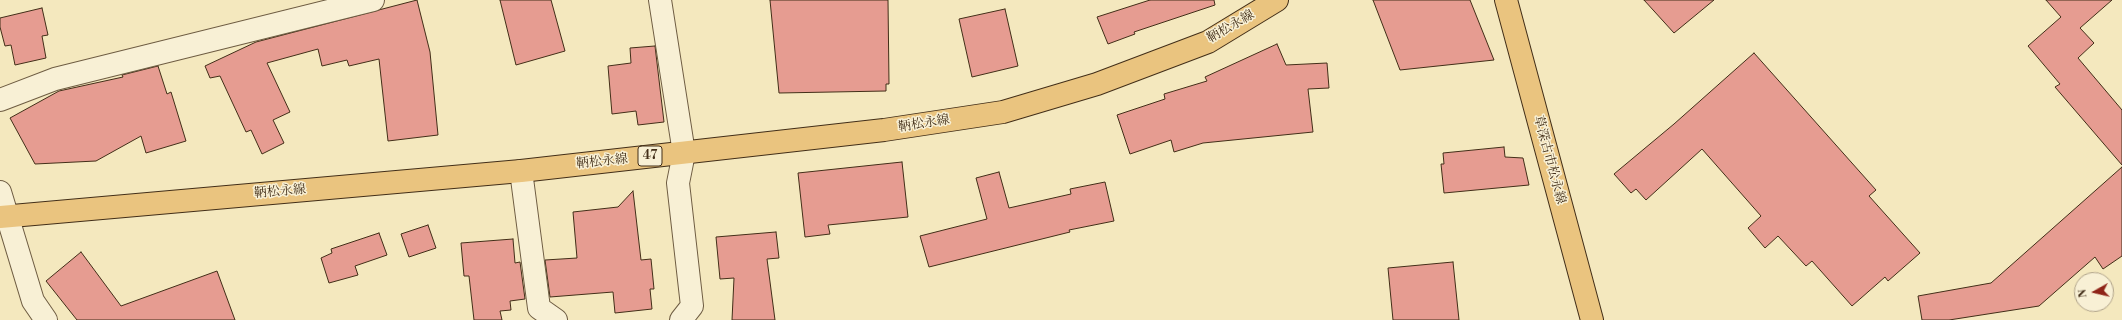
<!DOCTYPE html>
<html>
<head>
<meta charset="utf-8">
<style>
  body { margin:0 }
  #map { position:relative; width:2122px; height:320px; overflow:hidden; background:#f4e8be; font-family:"Libre Bodoni",serif }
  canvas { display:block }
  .north { position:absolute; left:2074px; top:272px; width:40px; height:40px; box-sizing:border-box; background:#f8f0d5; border:1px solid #afa289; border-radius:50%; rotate:262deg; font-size:11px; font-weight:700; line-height:16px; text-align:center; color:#422e18 }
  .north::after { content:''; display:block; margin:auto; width:14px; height:18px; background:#8f2418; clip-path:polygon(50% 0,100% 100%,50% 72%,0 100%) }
</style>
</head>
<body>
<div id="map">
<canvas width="2122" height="320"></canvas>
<div class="north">N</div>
</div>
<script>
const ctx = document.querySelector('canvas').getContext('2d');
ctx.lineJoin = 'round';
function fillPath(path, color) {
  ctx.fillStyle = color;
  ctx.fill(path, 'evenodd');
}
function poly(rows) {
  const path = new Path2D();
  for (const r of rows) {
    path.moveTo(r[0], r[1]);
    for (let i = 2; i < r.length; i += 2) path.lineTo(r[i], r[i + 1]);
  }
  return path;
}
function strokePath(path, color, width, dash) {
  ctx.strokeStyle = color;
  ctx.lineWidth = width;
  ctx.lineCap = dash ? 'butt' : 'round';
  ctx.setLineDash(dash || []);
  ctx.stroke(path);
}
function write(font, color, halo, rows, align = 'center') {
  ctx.font = font + ' "Libre Bodoni","Noto Serif JP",serif';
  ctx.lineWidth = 3;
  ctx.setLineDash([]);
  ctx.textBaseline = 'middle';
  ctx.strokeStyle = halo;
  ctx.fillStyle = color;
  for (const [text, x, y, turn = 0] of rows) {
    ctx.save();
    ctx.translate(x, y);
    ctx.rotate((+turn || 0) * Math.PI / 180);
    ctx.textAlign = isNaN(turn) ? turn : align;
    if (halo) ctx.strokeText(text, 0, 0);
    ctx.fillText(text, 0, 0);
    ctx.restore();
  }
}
const building = poly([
  [417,0,430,52,438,135,388,141,379,59,349,66,347,60,322,66,318,49,267,63,290,112,273,120,284,143,262,154,251,130,246,132,220,76,210,78,205,66,256,42,417,0],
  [500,0,551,0,565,51,516,65,500,0],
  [770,0,888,0,889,84,886,84,886,91,779,93,770,0],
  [1150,0,1214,0,1215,5,1134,32,1135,34,1108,44,1097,17,1150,0],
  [1373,0,1470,0,1494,60,1400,70,1373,0],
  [1644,0,1714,0,1674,33,1644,0],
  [2046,0,2112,0,2080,28,2094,43,2078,58,2122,110,2122,165,2055,87,2060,84,2028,46,2061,17,2046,0],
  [42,8,48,35,42,36,46,58,15,65,11,45,5,46,0,27,0,18,42,8],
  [1005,9,1018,66,972,77,959,19,1005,9],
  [1277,44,1286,65,1327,63,1329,88,1308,89,1313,132,1203,143,1174,152,1171,140,1130,154,1117,115,1165,99,1164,94,1207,81,1205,77,1277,44],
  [655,46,664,122,638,125,636,111,612,114,608,66,631,63,630,48,655,46],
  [1754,53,1876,190,1869,196,1920,253,1888,281,1885,277,1852,306,1812,261,1806,266,1778,236,1765,248,1748,228,1761,216,1702,149,1646,200,1636,189,1631,193,1614,174,1674,124,1754,53],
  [158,66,167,94,171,92,186,141,146,153,141,136,96,161,35,164,10,118,59,91,123,77,122,75,158,66],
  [1504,147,1505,157,1523,158,1529,185,1444,193,1441,164,1444,164,1443,153,1504,147],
  [902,162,908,217,828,225,830,234,805,237,798,173,902,162],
  [2122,167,2122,256,2103,269,2095,257,2039,306,1949,320,1922,320,1918,296,1991,283,2122,167],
  [999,172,1009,208,1071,194,1070,189,1105,182,1114,221,1069,230,1070,232,929,267,920,236,987,219,976,178,999,172],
  [633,191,641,260,651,259,654,289,650,289,652,309,615,313,613,292,550,297,545,260,577,258,573,212,618,207,633,191],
  [428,225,436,248,409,257,401,234,428,225],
  [776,232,779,258,767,259,775,320,732,320,734,278,720,279,716,237,776,232],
  [379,233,387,255,355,266,358,275,329,283,321,258,332,253,331,249,379,233],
  [513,239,515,263,520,262,525,299,510,301,511,310,500,311,502,320,474,320,469,276,464,276,461,243,513,239],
  [81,252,121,306,217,271,235,320,77,320,46,281,81,252],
  [1453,262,1459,320,1393,320,1388,268,1453,262]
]);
fillPath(building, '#e69c91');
strokePath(building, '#422e18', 1);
const minor = poly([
  [660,0,684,153,678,183,692,306,681,320],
  [0,100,55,79,373,0],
  [521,171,539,308,556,320],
  [0,192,33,301,46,320]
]);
const major = poly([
  [1506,0,1592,320],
  [0,217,521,171,884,130,1003,112,1097,84,1208,42,1277,0]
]);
strokePath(minor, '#6e5c42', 24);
strokePath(major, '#422e18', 24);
strokePath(minor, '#f8f0d5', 22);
strokePath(major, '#eac47f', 22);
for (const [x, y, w] of [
  [650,156,24]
]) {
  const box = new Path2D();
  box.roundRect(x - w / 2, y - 10, w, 20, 3);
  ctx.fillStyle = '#f8f0d5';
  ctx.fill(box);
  strokePath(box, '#422e18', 1);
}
write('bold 12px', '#422e18', null, [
  ["47",650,156]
]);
write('13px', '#422e18', '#f8f0d5', [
  ["鞆松永線",1231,27,-30],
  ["鞆松永線",924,124,-9],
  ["草深古市松永線",1549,160,75],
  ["鞆松永線",602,162,-6],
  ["鞆松永線",280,192,-5]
]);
</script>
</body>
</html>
